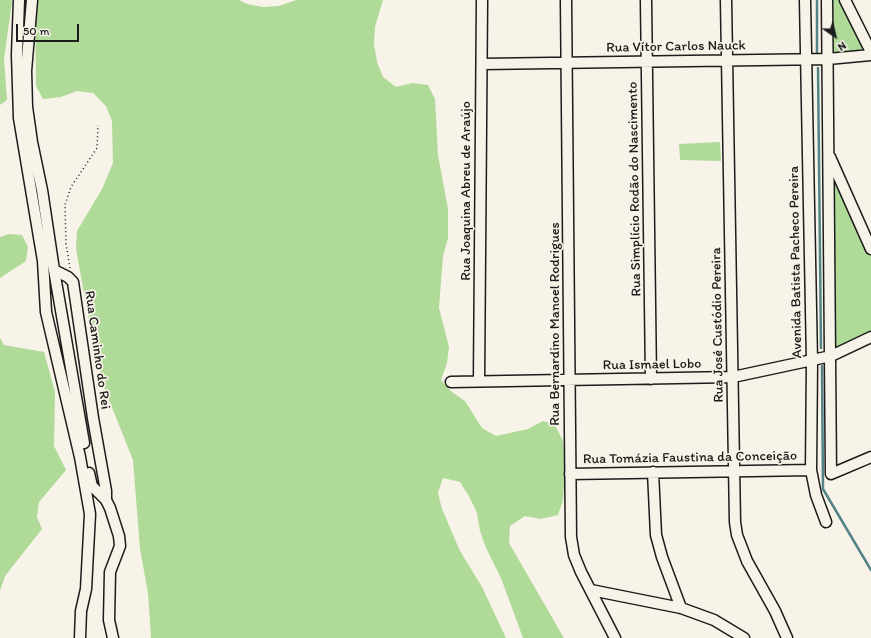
<!DOCTYPE html>
<html>
<head>
<meta charset="utf-8">
<style>
  body { margin:0 }
  #map { position:relative; width:871px; height:638px; overflow:hidden; background:#f7f3e8; font-family:Itim,sans-serif }
  canvas { display:block }
  .north { position:absolute; left:815px; top:16px; width:40px; height:40px; -webkit-text-stroke:3px #f7f3e8; paint-order:stroke; rotate:146deg; font-size:11px; font-weight:700; line-height:16px; text-align:center; color:#1c1c1c }
  .north::after { content:''; display:block; margin:auto; width:14px; height:18px; background:#1c1c1c; clip-path:polygon(50% 0,100% 100%,50% 72%,0 100%) }
  .scale { position:absolute; left:16px; top:24px; width:63px; height:18px; box-sizing:border-box; border:2px solid #1c1c1c; border-top:0; padding-left:5px; font-size:12px; line-height:14px; white-space:nowrap; color:#1c1c1c; -webkit-text-stroke:3px #f7f3e8; paint-order:stroke }
</style>
</head>
<body>
<div id="map">
<canvas width="871" height="638"></canvas>
<div class="north">N</div>
<div class="scale">50 m</div>
</div>
<script>
const ctx = document.querySelector('canvas').getContext('2d');
ctx.lineJoin = 'round';
function fillPath(path, color) {
  ctx.fillStyle = color;
  ctx.fill(path, 'evenodd');
}
function poly(rows) {
  const path = new Path2D();
  for (const r of rows) {
    path.moveTo(r[0], r[1]);
    for (let i = 2; i < r.length; i += 2) path.lineTo(r[i], r[i + 1]);
  }
  return path;
}
function strokePath(path, color, width, dash) {
  ctx.strokeStyle = color;
  ctx.lineWidth = width;
  ctx.lineCap = dash ? 'butt' : 'round';
  ctx.setLineDash(dash || []);
  ctx.stroke(path);
}
function write(font, color, halo, rows, align = 'center') {
  ctx.font = font + ' Itim,sans-serif';
  ctx.lineWidth = 3.5;
  ctx.setLineDash([]);
  ctx.textBaseline = 'middle';
  ctx.strokeStyle = halo;
  ctx.fillStyle = color;
  for (const [text, x, y, turn = 0] of rows) {
    ctx.save();
    ctx.translate(x, y);
    ctx.rotate((+turn || 0) * Math.PI / 180);
    ctx.textAlign = isNaN(turn) ? turn : align;
    if (halo) ctx.strokeText(text, 0, 0);
    ctx.fillText(text, 0, 0);
    ctx.restore();
  }
}
fillPath(poly([
  [0,0,11,0,12,2,4,59,7,100,0,105],
  [35,0,239,0,247,4,263,7,279,6,296,0,383,0,375,27,374,44,377,62,383,77,396,87,412,83,428,85,435,99,438,155,448,209,448,238,443,256,439,308,449,347,447,363,441,380,452,392,465,401,482,428,496,436,528,429,543,421,555,425,563,441,565,466,563,500,558,515,541,519,525,516,510,526,509,543,564,638,523,638,501,578,486,548,480,531,477,513,469,496,460,482,443,478,438,493,442,509,460,551,482,587,506,638,151,638,148,593,140,549,133,460,105,390,94,348,76,249,77,231,102,189,113,163,112,121,106,106,93,93,77,91,61,97,43,99,36,86],
  [832,0,840,0,864,49,862,51,834,53,832,51],
  [720,142,721,161,680,160,679,144],
  [829,155,871,250,871,334,832,353],
  [9,234,22,235,28,247,26,261,0,278,0,237],
  [0,338,4,345,44,352,55,392,54,446,66,470,39,502,37,517,42,529,5,576,0,591]
]), '#b0da98');
strokePath(poly([
  [817,0,817,53],
  [818,68,821,348],
  [822,366,823,489,871,570]
]), '#538386', 2.5);
const minor = poly([
  [19,0,17,55,19,118,43,261,46,312,80,457,90,514,86,589,81,611,80,638],
  [32,0,26,71,27,107,32,142,42,190,54,270,68,277,73,282,93,418,106,491,106,500,110,508,119,536,120,546,110,572,109,620,113,638],
  [566,0,571,537,574,555,581,572,615,638],
  [646,0,651,379],
  [726,0,735,522,737,535,747,561,775,611,787,638],
  [805,0,812,361,811,470,816,495,826,522],
  [827,0,831,474,871,457],
  [845,0,871,52],
  [482,64,828,59,871,55],
  [830,157,871,249],
  [54,270,84,443],
  [479,381,482,0],
  [451,382,733,377,831,356,871,337],
  [653,472,656,535,662,557,681,608],
  [89,473,92,486,106,500],
  [570,474,811,470],
  [591,590,681,608,714,620,744,638]
]);
strokePath(minor, '#1c1c1c', 13);
strokePath(poly([
  [70,268,66,244,65,205,71,187,97,148,98,125]
]), '#1c1c1c', 1.5, [1, 3]);
strokePath(minor, '#f7f3e8', 10);
write('14px', '#1c1c1c', '#f7f3e8', [
  ["Rua Vítor Carlos Nauck",676,47,-1],
  ["Rua Simplício Rodão do Nascimento",635,189,-91],
  ["Rua Joaquina Abreu de Araújo",466,191,-90],
  ["Avenida Batista Pacheco Pereira",796,262,-91],
  ["Rua Bernardino Manoel Rodrigues",555,324,-90],
  ["Rua José Custódio Pereira",718,325,-91],
  ["Rua Caminho do Rei",97,350,82],
  ["Rua Ismael Lobo",652,365,-1],
  ["Rua Tomázia Faustina da Conceição",690,458,-1]
]);
</script>
</body>
</html>
